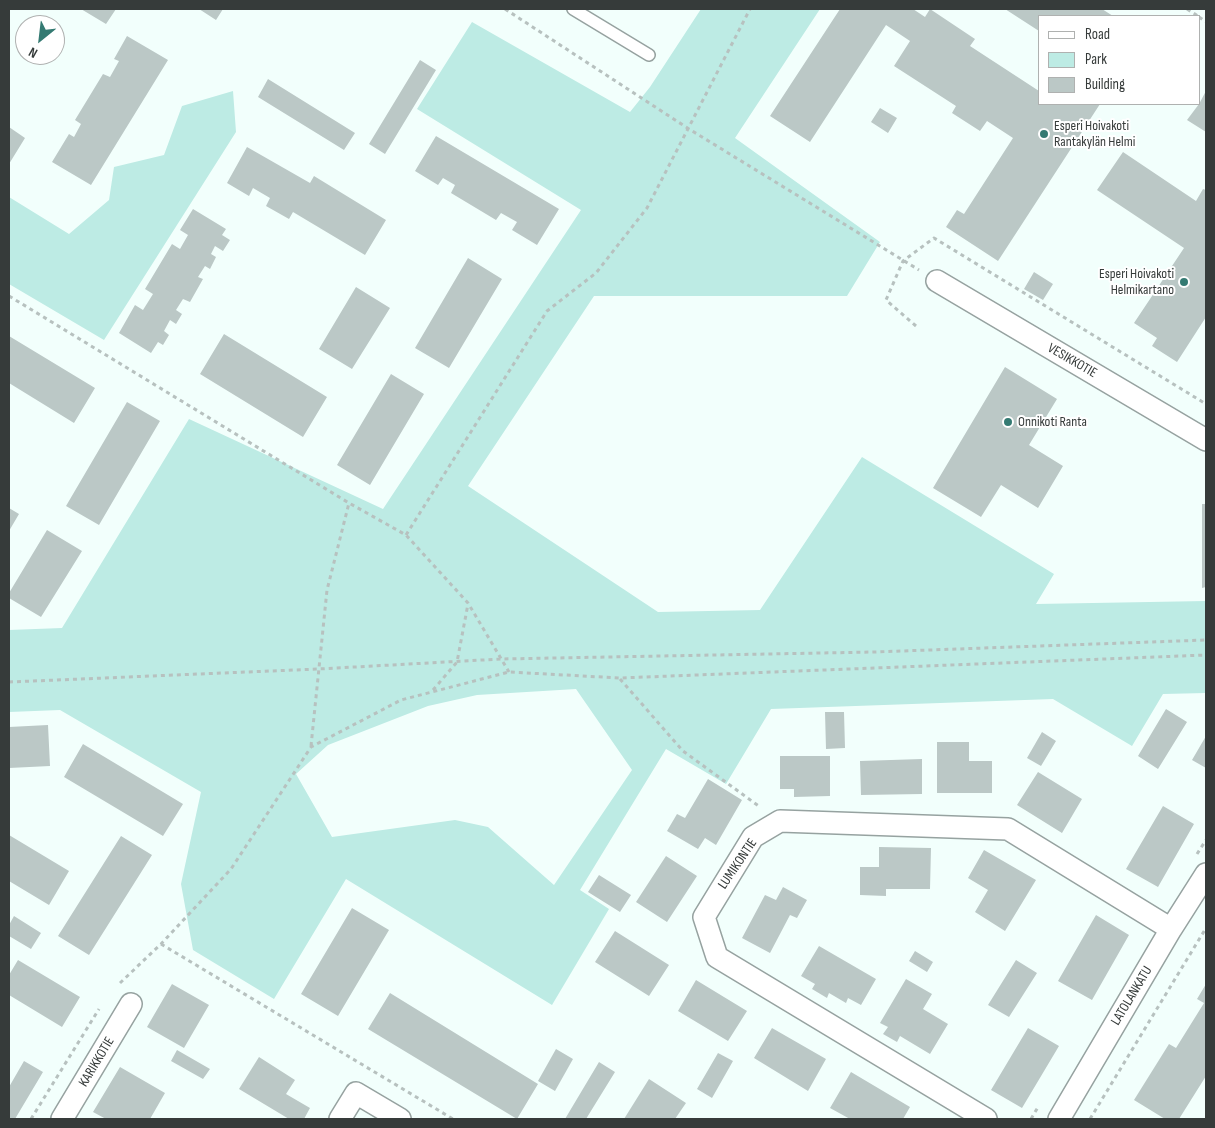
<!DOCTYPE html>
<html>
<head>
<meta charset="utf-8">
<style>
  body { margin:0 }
  #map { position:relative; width:1215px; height:1128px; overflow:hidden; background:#f2fffc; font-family:"Sofia Sans Condensed",sans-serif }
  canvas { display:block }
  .frame { position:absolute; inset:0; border:10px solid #363b3a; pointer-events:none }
  .legend { position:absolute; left:1038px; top:15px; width:162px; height:90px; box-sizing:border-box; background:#fff; border:1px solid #afb1b0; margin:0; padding:6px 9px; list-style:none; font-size:15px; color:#363b3a }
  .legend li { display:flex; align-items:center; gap:10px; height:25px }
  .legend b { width:25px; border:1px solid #afb1b0 }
  .north { position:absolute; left:15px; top:15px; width:50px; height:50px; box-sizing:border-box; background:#fff; border:1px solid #afb1b0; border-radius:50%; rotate:209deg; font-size:14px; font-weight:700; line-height:20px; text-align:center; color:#363b3a }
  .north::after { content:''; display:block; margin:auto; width:18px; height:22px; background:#347a72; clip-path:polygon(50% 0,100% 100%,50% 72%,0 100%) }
</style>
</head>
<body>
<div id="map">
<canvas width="1215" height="1128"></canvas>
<div class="frame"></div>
<ul class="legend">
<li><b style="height:6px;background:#fff"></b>Road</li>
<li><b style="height:14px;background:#bdebe4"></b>Park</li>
<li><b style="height:14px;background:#bbc8c6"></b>Building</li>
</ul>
<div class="north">N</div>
</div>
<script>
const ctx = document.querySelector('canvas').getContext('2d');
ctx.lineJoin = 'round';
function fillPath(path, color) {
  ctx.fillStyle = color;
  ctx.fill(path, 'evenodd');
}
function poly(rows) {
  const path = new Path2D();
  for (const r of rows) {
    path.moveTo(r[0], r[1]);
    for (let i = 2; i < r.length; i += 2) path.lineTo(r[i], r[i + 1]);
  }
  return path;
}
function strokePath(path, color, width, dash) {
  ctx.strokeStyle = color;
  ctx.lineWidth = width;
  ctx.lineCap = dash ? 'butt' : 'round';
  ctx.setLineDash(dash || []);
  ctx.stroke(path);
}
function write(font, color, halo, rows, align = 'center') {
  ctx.font = font + ' "Sofia Sans Condensed",sans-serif';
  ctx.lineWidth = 4;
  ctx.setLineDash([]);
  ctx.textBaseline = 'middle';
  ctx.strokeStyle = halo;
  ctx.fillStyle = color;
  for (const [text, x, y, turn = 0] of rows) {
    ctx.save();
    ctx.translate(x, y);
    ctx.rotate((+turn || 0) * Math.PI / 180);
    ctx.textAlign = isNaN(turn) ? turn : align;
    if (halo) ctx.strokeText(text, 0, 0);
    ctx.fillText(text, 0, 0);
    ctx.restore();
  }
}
fillPath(poly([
  [701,9,820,9,735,138,880,242,847,296,594,296,468,486,658,612,760,610,862,457,1054,574,1036,604,1206,601,1206,693,1163,694,1132,746,1053,699,771,709,726,784,666,749,580,890,609,909,552,1005,346,879,274,999,193,950,181,884,201,792,60,710,9,712,9,630,62,628,189,419,383,509,581,210,417,109,472,22,630,112,650,87],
  [576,689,632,770,554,885,488,827,455,820,332,837,296,774,328,745,428,706,477,695],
  [233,91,236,132,104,340,9,284,9,197,69,234,109,200,114,167,164,155,182,106]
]), '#bdebe4');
fillPath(poly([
  [81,9,116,9,106,24],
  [199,9,223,9,216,20],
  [840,9,913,9,925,17,930,9,975,39,970,46,1039,91,1039,104,1100,104,998,261,946,227,957,210,964,214,1013,138,987,121,980,131,952,113,956,106,894,66,910,41,886,25,810,142,770,116],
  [1005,9,1102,9,1113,16,1039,16,1039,31],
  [127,36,168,60,91,185,52,162,69,134,74,137,81,124,75,120,103,74,110,77,119,61,114,59],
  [420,60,436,70,385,154,369,144],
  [268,79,355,133,344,150,258,97],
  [1206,91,1206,132,1187,120,1199,104],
  [880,108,897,118,888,133,871,122],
  [9,127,25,138,9,164],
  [436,136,559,209,537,245,512,230,517,222,501,213,496,220,451,193,455,185,443,178,438,185,415,171],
  [247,147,310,183,314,176,386,220,365,255,293,212,289,219,266,206,270,198,253,188,249,196,227,183],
  [1123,152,1196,201,1203,189,1206,190,1206,317,1177,362,1152,346,1157,338,1134,323,1184,248,1097,190],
  [193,209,226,229,222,235,230,240,223,251,215,246,211,254,216,257,210,269,205,266,198,277,203,279,190,302,183,299,176,310,182,314,176,324,170,320,164,331,169,335,163,345,158,342,151,353,119,333,135,305,143,310,153,294,145,289,172,244,180,249,188,235,180,230],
  [468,258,502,279,449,368,415,348],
  [1034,272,1053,284,1043,300,1024,289],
  [356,287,390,308,352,369,319,349],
  [224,334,327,397,303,437,200,374],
  [9,336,95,388,74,423,9,383],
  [1005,367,1057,399,1029,445,1063,466,1038,508,1001,485,981,517,933,488],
  [391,374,424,394,370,485,337,465],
  [127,402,160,421,99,525,66,506],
  [1202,504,1206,504,1206,587,1202,588],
  [9,508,19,514,9,531],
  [47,530,82,551,41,617,9,598,9,593],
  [1166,709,1187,722,1158,769,1138,756],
  [825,712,844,712,845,748,826,749],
  [48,725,50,766,9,768,9,727],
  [1042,732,1056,741,1041,766,1027,758],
  [1206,736,1206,768,1192,760],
  [937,742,969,742,969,761,992,761,992,793,937,793],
  [83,744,183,804,163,836,64,777],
  [780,756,830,756,830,796,794,797,794,789,780,789],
  [922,759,922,794,861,795,860,761],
  [1038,772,1082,799,1062,833,1017,805],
  [708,779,742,800,716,845,705,838,698,849,667,831,677,814,685,818],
  [1163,806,1194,824,1158,887,1126,869],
  [9,835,69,871,49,905,9,881],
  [121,836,152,855,89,955,58,936],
  [879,847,931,848,930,889,886,889,886,896,860,895,860,867,879,867],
  [984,850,1036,880,1005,931,975,912,988,890,968,878],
  [666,856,697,876,667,922,636,902],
  [599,875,631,895,620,912,588,892],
  [783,887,807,900,797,918,790,915,770,953,742,938,765,895,776,900],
  [352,908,389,930,338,1016,301,994],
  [1096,915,1129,935,1092,1000,1058,981],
  [14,916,41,933,31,949,9,936,9,925],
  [615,931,669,965,649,996,595,962],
  [819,946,876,979,861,1005,848,998,846,1003,829,993,827,998,812,989,815,984,801,976],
  [915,951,933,962,927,972,909,961],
  [18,960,80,997,62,1027,9,995,9,975],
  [1016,960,1037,973,1009,1017,988,1005],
  [906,979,932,994,923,1009,948,1024,930,1054,900,1036,897,1042,883,1034,888,1027,880,1023],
  [696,980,747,1011,728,1041,678,1011],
  [172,984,209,1005,184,1048,147,1027],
  [1206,984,1206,1076,1179,1119,1165,1119,1134,1100,1169,1044,1176,1048,1204,1003,1197,999],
  [390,993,538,1084,517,1119,368,1029],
  [772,1028,826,1059,808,1091,754,1058],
  [1028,1028,1059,1046,1022,1108,991,1090],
  [556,1049,573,1059,555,1091,538,1081],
  [177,1050,210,1069,203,1079,171,1061],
  [718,1053,733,1061,712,1098,697,1089],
  [259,1057,295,1080,286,1094,310,1108,304,1119,289,1119,239,1089],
  [24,1061,43,1072,15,1119,9,1119,9,1087],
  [599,1062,615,1072,586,1119,565,1119],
  [120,1067,165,1093,150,1119,106,1119,93,1112],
  [851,1072,910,1107,903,1119,850,1119,830,1108],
  [649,1079,686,1103,675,1119,624,1119]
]), '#bbc8c6');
const lane = poly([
  [573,9,649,55]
]);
const street = poly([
  [937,281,1206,440],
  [62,1119,131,1004],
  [340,1119,356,1093,400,1119],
  [986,1119,717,957,704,917,753,837,780,821,1008,829,1171,929],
  [1059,1119,1171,929,1206,874]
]);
strokePath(lane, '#96a2a0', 14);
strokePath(street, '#96a2a0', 24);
strokePath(poly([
  [505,9,689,129,919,270],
  [1187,9,1198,16],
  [1199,17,1206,22],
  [9,296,349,503,406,535,468,603,509,672],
  [916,326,886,300,903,261,934,238,1206,404],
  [406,535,547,311,596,273,647,208,750,9],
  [620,679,683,751,760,807],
  [9,682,318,669,501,659,874,652,1206,640],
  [433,690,457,662,468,604],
  [311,746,327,590,349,503],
  [1197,854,1206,840],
  [161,944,453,1119],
  [120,983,161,944,231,869,311,747,401,700,509,672,620,678,1206,655],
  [31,1119,99,1009],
  [1031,1119,1038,1107],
  [1090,1119,1206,928]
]), '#b7c1bf', 3, [4, 4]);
strokePath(lane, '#fff', 11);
strokePath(street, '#fff', 21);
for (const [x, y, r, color] of [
  [1044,134,5,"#347a72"],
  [1184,282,5,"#347a72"],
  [1008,422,5,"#347a72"]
]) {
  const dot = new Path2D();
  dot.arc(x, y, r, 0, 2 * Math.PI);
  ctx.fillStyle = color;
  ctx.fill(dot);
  strokePath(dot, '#fff', 2);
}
write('14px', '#363b3a', '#fff', [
  ["Esperi Hoivakoti",1054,126],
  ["Rantakylän Helmi",1054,142],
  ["Esperi Hoivakoti",1174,274,"right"],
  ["Helmikartano",1174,290,"right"],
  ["Onnikoti Ranta",1018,422]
], 'left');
write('14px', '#363b3a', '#fff', [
  ["VESIKKOTIE",1072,361,30],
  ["LUMIKONTIE",738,864,-56],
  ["LATOLANKATU",1132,996,-59],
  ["KARIKKOTIE",97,1062,-59]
]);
</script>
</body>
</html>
